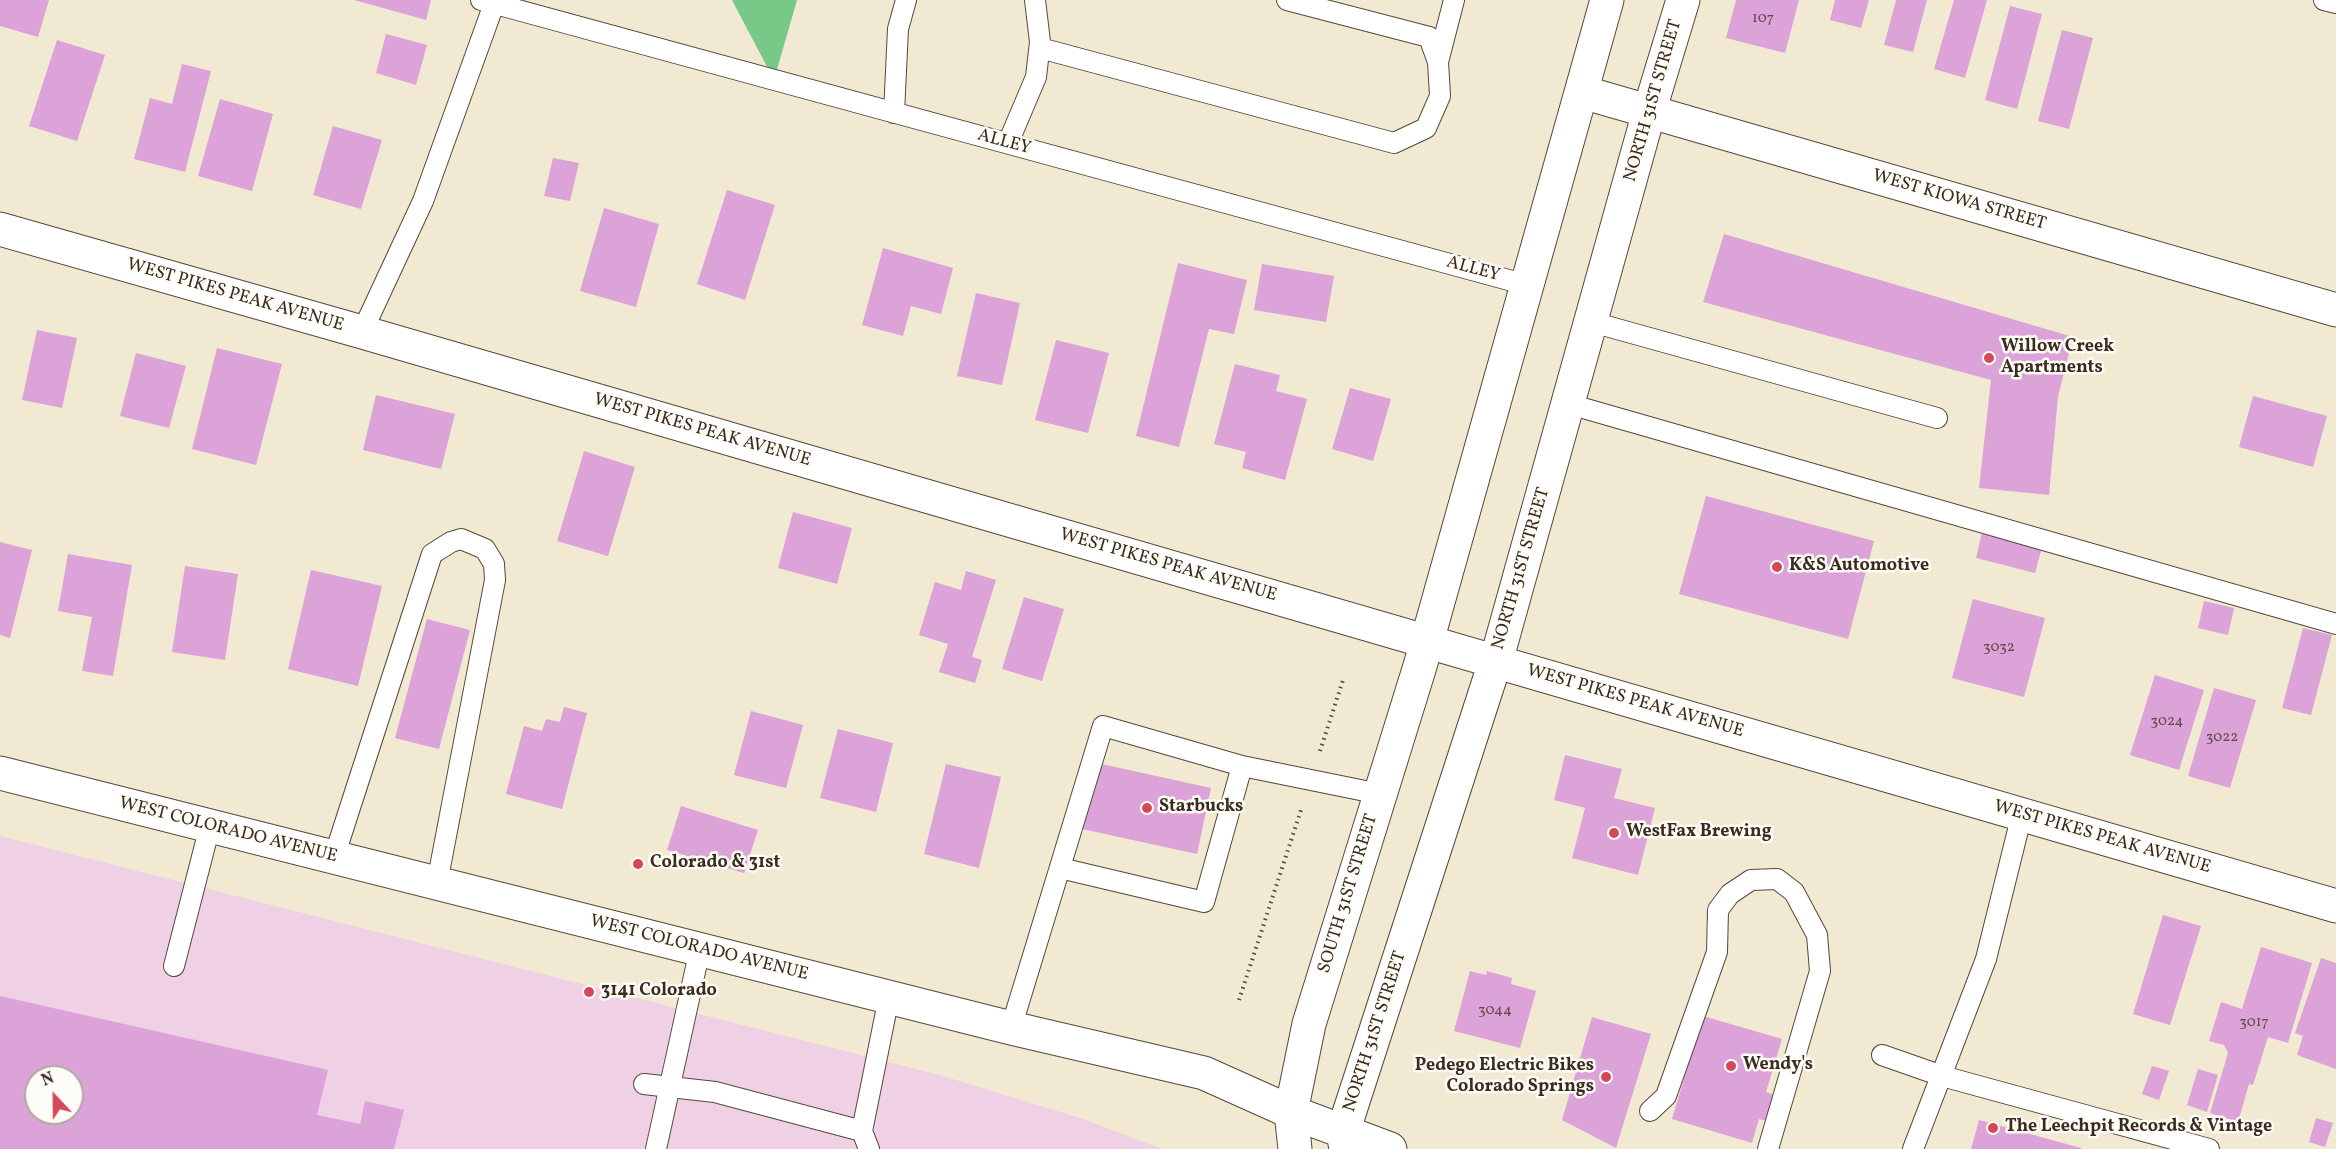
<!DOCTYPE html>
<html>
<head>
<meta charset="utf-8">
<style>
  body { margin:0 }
  #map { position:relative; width:2336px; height:1149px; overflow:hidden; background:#f1e9d1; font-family:Vollkorn,serif }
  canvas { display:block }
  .north { position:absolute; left:24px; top:1065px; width:60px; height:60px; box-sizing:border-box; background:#fdfcf7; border:2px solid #afa8a0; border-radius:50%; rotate:338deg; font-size:16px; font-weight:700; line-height:24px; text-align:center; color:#3b2a1e }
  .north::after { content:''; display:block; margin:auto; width:21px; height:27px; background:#d1495b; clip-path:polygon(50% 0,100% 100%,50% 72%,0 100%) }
</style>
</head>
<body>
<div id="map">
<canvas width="2336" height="1149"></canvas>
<div class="north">N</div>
</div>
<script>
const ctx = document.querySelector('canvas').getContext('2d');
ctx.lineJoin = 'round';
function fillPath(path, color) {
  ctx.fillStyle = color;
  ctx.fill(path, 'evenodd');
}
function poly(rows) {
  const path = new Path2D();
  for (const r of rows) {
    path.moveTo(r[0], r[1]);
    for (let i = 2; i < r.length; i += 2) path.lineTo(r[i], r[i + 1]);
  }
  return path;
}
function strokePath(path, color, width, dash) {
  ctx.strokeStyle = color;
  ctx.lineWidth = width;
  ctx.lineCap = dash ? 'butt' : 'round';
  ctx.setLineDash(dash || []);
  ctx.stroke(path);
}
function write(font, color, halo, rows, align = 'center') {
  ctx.font = font + ' Vollkorn,serif';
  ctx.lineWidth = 5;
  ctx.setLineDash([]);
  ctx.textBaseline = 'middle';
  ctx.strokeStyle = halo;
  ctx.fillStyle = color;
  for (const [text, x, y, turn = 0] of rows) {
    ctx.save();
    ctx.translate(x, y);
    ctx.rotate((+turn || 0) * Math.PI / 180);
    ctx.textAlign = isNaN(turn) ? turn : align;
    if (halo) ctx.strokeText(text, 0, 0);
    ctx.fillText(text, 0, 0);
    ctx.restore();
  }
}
fillPath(poly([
  [0,836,943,1076,1083,1119,1162,1149,0,1149],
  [36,1077,72,1077,72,1113,36,1113]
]), '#f0d0e4');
fillPath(poly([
  [732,0,797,0,774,80]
]), '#78c888');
fillPath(poly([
  [0,0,49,0,38,37,0,26],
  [354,0,431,0,426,20],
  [1736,0,1799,0,1785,53,1726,38],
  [1835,0,1869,0,1861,28,1830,20],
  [1896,0,1927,0,1913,52,1884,45],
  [1954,0,1987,0,1965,78,1934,69],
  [2010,6,2042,14,2017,109,1985,100],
  [2062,30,2093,38,2069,129,2038,121],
  [386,34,427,45,416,85,376,73],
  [57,40,105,55,77,141,29,126],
  [182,64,211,71,185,172,134,159,150,98,172,104],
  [220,99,273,114,252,191,198,176],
  [333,126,382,140,361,209,313,195],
  [553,158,579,163,570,201,544,196],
  [727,190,775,205,745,300,697,284],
  [604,208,659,224,636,307,580,291],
  [1724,234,2073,337,2058,397,2049,495,1979,488,1991,380,1703,302],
  [883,248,953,268,941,314,911,306,903,336,862,325],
  [1178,263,1247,280,1234,334,1209,329,1179,447,1136,436],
  [1262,264,1334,276,1326,322,1254,310],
  [976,293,1020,303,1002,385,957,376],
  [37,330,77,338,62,408,22,400],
  [1056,340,1109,353,1088,433,1035,420],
  [217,348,282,364,256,465,192,449],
  [136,353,186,366,169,428,120,416],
  [1235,364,1280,375,1276,391,1307,399,1285,480,1242,468,1246,452,1214,444],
  [1350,388,1391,399,1373,461,1332,449],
  [376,395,455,414,441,469,363,450],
  [2253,396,2327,416,2313,467,2239,447],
  [584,451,635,467,608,556,557,541],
  [1706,496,1874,541,1848,639,1679,594],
  [793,512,852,528,837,584,778,568],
  [1982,532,2042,547,2035,573,1976,558],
  [0,542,32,550,10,638,0,635],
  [68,554,132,565,113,676,82,671,92,617,58,611],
  [185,566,238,574,225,660,172,652],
  [311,570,382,586,358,686,288,669],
  [966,571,996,580,972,657,982,660,975,683,939,672,948,644,919,635,935,582,961,590],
  [1024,597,1064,609,1042,681,1002,669],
  [1973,599,2045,618,2024,697,1952,678],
  [2204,601,2234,608,2228,635,2198,628],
  [427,619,470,630,439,749,395,738],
  [2303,628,2332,635,2311,715,2282,708],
  [2155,675,2204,690,2179,770,2130,755],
  [2214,688,2256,700,2230,788,2188,776],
  [564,707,587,713,562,809,506,794,524,726,542,731,546,719,560,722],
  [751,711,803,725,786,788,734,775],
  [838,729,893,743,876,812,820,798],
  [1565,755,1622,769,1614,798,1655,808,1638,875,1572,858,1585,808,1554,800],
  [1097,763,1211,788,1197,854,1082,829],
  [946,764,1001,777,979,868,924,854],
  [681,806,758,830,744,873,667,850],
  [2163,915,2201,926,2170,1025,2133,1014],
  [2261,947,2312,963,2288,1043,2268,1037,2253,1085,2249,1084,2238,1122,2210,1113,2228,1053,2224,1045,2209,1041,2221,1002,2242,1009],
  [2321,958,2336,963,2336,1069,2297,1055,2303,1036,2295,1033],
  [1470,971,1486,975,1487,971,1512,978,1511,984,1536,991,1520,1048,1454,1031],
  [0,996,328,1070,317,1115,360,1124,365,1101,404,1110,394,1149,0,1149],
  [36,1077,72,1077,72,1113,36,1113],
  [1703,1016,1782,1039,1766,1092,1774,1095,1767,1121,1759,1119,1752,1143,1672,1119],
  [1592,1017,1651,1034,1616,1148,1562,1120],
  [2152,1066,2169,1071,2159,1100,2142,1094],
  [2198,1069,2218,1075,2207,1112,2187,1105],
  [2316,1118,2333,1123,2325,1147,2309,1142],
  [1979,1120,2081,1148,2081,1149,1971,1149]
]), '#dca3d9');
const service = poly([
  [481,0,1527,285],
  [2324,0,2336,3],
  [1040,48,1394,143,1426,128,1440,96,1438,62,1429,37,1287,0],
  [1438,62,1454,0],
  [894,113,898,29,906,0],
  [1008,143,1036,77,1040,42,1035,0],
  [1592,322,1937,418],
  [362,332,423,201,494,4],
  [1569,404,2336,624],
  [334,857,432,554,451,542,461,539,485,549,494,564,495,580,437,883],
  [1060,868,1204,902,1242,766],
  [174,966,210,826],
  [1011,1028,1103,726,1242,766,1380,794],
  [1882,1055,1942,1076,2209,1149],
  [644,1084,715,1092,862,1131,869,1149],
  [1650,1111,1666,1096,1717,952,1718,910,1730,894,1751,880,1777,879,1794,892,1817,935,1820,971,1768,1149],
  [862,1131,889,997],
  [656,1149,700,949],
  [1913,1149,1986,959,2022,814]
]);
const minor = poly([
  [1582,92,2336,310],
  [0,229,362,332,2336,906]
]);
const secondary = poly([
  [0,773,1011,1028,1204,1073,1291,1112]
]);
const primary = poly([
  [1291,1112,1390,1149],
  [1295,1149,1291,1112,1309,1024,1420,666,1607,0],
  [1346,1149,1343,1132,1500,647,1649,112,1683,0]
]);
strokePath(service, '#564739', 22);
strokePath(minor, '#564739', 35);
strokePath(secondary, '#564739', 35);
strokePath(primary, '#564739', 35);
strokePath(poly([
  [1320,751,1344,677],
  [1239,1000,1301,810]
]), '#564739', 4, [1.5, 4.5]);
strokePath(service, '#fff', 20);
strokePath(minor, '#fff', 33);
strokePath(secondary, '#fff', 33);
strokePath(primary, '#fff', 33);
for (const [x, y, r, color] of [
  [1989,358,6,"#d1495b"],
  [1777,567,6,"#d1495b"],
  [1147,808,6,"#d1495b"],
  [1614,833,6,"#d1495b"],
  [638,864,6,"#d1495b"],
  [589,992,6,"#d1495b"],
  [1731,1066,6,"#d1495b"],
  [1606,1077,6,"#d1495b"],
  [1993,1128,6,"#d1495b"]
]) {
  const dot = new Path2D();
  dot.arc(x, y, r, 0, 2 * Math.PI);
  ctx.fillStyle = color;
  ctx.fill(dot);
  strokePath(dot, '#fdfcf7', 2);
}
write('15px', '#63484d', null, [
  ["107",1763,19],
  ["3032",1999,648],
  ["3024",2167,722],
  ["3022",2222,738],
  ["3044",1495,1011],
  ["3017",2254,1023]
]);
write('18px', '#3b2a1e', '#fdfcf7', [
  ["NORTH 31ST STREET",1654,101,-74],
  ["ALLEY",1004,143,15],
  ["WEST KIOWA STREET",1959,201,16],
  ["ALLEY",1473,270,15],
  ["WEST PIKES PEAK AVENUE",235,296,16],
  ["WEST PIKES PEAK AVENUE",702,431,16],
  ["WEST PIKES PEAK AVENUE",1168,566,16],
  ["NORTH 31ST STREET",1522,569,-74],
  ["WEST PIKES PEAK AVENUE",1635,702,16],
  ["WEST COLORADO AVENUE",228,831,14],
  ["WEST PIKES PEAK AVENUE",2102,838,16],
  ["SOUTH 31ST STREET",1349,894,-73],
  ["WEST COLORADO AVENUE",699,949,14],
  ["NORTH 31ST STREET",1376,1032,-72]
]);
write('bold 18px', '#3b2a1e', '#fdfcf7', [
  ["Willow Creek",2001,348],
  ["Apartments",2001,369],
  ["K&S Automotive",1789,567],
  ["Starbucks",1159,808],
  ["WestFax Brewing",1626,833],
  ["Colorado & 31st",650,864],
  ["3141 Colorado",601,992],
  ["Wendy's",1743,1066],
  ["Pedego Electric Bikes",1594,1067,"right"],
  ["Colorado Springs",1594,1088,"right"],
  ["The Leechpit Records & Vintage",2005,1128]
], 'left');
</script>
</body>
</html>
